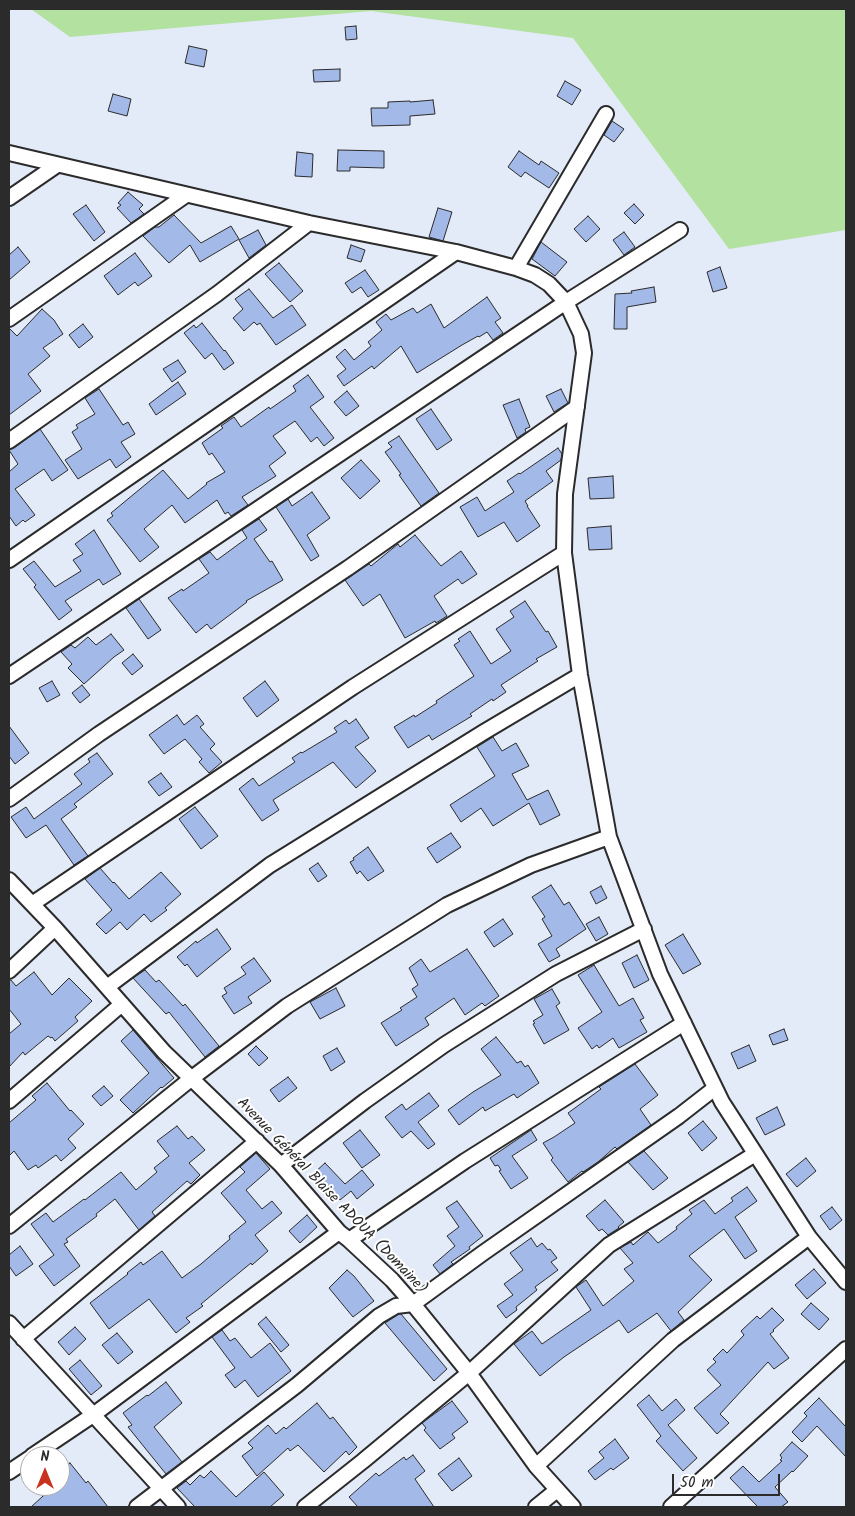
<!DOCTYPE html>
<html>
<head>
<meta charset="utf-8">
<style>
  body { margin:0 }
  #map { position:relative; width:855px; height:1516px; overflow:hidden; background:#e3eaf8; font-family:Kalam,sans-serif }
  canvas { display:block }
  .frame { position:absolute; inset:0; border:10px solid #2b2b2b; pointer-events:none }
  .north { position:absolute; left:20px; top:1446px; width:50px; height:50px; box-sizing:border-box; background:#fff; border:1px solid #aaa; border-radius:50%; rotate:0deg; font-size:14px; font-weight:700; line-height:20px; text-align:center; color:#2b2b2b }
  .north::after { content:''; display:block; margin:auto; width:18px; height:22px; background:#c8321e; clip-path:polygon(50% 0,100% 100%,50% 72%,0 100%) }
  .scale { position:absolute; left:672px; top:1474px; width:108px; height:22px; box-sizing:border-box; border:2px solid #2b2b2b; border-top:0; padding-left:6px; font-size:15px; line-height:18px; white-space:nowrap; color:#2b2b2b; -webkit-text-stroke:4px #fff; paint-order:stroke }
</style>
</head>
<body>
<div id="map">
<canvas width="855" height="1516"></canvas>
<div class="frame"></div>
<div class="north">N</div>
<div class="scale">50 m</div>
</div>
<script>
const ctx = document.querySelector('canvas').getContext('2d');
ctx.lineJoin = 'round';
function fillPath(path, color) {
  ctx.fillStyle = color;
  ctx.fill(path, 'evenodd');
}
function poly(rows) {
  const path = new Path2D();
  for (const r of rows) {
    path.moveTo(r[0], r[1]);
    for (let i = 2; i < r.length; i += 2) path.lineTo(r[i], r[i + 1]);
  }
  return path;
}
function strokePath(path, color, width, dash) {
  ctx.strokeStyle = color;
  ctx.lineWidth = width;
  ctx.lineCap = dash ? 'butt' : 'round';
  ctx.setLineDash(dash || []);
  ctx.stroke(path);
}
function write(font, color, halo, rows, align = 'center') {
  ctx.font = font + ' Kalam,sans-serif';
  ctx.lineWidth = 4;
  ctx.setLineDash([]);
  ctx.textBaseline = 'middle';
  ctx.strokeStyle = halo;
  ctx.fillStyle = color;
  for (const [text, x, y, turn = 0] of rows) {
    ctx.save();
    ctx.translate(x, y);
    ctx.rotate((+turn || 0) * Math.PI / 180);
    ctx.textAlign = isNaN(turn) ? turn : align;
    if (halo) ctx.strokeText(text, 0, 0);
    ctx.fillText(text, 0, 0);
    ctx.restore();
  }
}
fillPath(poly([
  [31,9,846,9,846,230,729,249,573,38,371,11,70,37]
]), '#b3e1a0');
const building = poly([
  [356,26,357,39,346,40,345,27,356,26],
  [189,46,207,50,204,67,185,63,189,46],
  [340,69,340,81,314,82,313,70,340,69],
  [565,81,581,90,572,105,557,96,565,81],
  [113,94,131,99,127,116,108,111,113,94],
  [433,100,435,114,410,116,410,125,372,126,371,108,388,108,388,102,410,101,410,102,433,100],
  [612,121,624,129,614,142,604,135,612,121],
  [338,150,384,151,384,168,350,167,350,171,337,171,338,150],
  [519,151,539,165,541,161,559,173,549,188,525,172,521,177,508,167,519,151],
  [297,152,313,154,312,177,295,176,297,152],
  [128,192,143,205,139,209,144,214,131,223,117,208,121,205,118,203,128,192],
  [634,204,644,215,635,224,624,213,634,204],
  [86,205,105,232,94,241,73,214,86,205],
  [438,208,452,212,443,241,429,237,438,208],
  [174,215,201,243,231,226,239,239,200,262,190,245,169,263,143,236,155,227,159,227,174,215],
  [588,216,600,229,586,242,574,229,588,216],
  [258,230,266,245,249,258,239,240,258,230],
  [624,232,635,247,624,255,613,240,624,232],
  [541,242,567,262,555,276,532,259,541,242],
  [351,245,365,250,361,262,347,258,351,245],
  [18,247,30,262,9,280,9,255,18,247],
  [135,253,152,276,138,286,135,282,118,295,104,276,135,253],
  [279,263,303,291,290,302,265,274,279,263],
  [720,267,727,288,713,292,707,272,720,267],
  [365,270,379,290,368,297,361,287,352,293,345,283,365,270],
  [654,287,656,302,627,307,627,329,614,329,615,294,632,293,631,291,654,287],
  [249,289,273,318,292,305,306,325,276,345,260,323,257,325,254,322,244,331,233,318,243,309,235,299,249,289],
  [487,297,501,318,495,322,503,333,493,340,487,332,479,337,478,336,462,345,417,373,401,346,374,369,372,366,344,386,337,376,346,369,336,357,345,349,354,360,371,346,368,342,382,330,376,322,386,314,391,320,413,308,417,313,431,304,444,328,487,297],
  [42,309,54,320,63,334,43,348,50,356,28,374,41,391,9,415,9,328,17,336,42,309],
  [202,323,224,351,225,350,234,363,224,370,212,353,205,359,184,333,194,325,196,328,202,323],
  [83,324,93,337,79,348,69,335,83,324],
  [178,360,186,372,172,382,163,369,178,360],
  [308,375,324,397,310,407,334,438,324,446,317,437,311,442,295,421,273,436,286,453,269,466,276,476,242,497,248,505,231,516,228,512,225,514,217,500,185,523,172,505,144,529,159,547,140,562,107,520,113,516,111,513,163,470,188,499,207,484,206,483,225,472,212,453,209,455,202,443,223,428,221,426,234,417,241,427,269,407,270,409,296,391,293,386,308,375],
  [178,382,186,394,156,415,149,404,178,382],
  [99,389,123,425,128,422,135,434,121,442,131,457,116,468,110,459,78,479,65,460,82,449,72,432,78,428,76,425,95,414,85,398,99,389],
  [561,389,568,403,554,412,546,396,561,389],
  [347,391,359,406,346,416,334,402,347,391],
  [519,399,530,427,525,429,526,432,517,438,503,405,519,399],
  [431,409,452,440,437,450,416,419,431,409],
  [40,429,68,470,52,481,44,469,15,489,35,515,25,522,23,520,16,526,9,516,9,472,18,464,9,450,14,448,40,429],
  [399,436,439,493,421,506,399,475,401,474,385,452,392,447,388,443,399,436],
  [558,448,562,454,561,460,546,471,553,481,525,501,528,506,527,506,540,526,517,542,504,522,478,537,460,507,477,497,485,511,514,492,507,481,519,473,520,474,558,448],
  [361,460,380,481,360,499,341,478,361,460],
  [613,476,614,498,590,499,588,478,613,476],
  [312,492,330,518,307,535,319,556,311,561,276,507,288,499,292,506,312,492],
  [259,519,267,530,254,539,270,562,272,561,283,580,246,601,247,602,211,629,207,624,196,633,168,598,182,589,183,591,209,573,199,559,210,552,217,560,247,538,242,530,259,519],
  [611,526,612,549,589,550,587,528,611,526],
  [94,530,121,574,103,585,99,579,65,601,72,610,59,620,34,587,36,585,23,569,34,561,55,587,81,571,73,560,83,554,75,544,94,530],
  [415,535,441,566,461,551,477,574,462,584,458,579,434,596,447,616,436,623,435,621,405,638,380,594,363,606,345,580,369,564,371,566,398,544,400,547,415,535],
  [139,599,161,630,148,639,126,608,139,599],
  [525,601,546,632,548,631,557,647,536,659,538,661,501,685,506,692,493,701,492,699,470,714,472,716,432,740,429,735,408,748,394,727,414,715,415,717,437,703,436,701,474,676,454,645,460,641,458,639,470,631,491,664,511,651,496,629,514,617,510,611,525,601],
  [111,634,124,650,114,657,84,684,68,668,72,664,61,652,71,645,75,648,88,637,96,645,111,634],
  [133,654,143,666,132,675,122,663,133,654],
  [52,681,60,695,47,702,39,688,52,681],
  [265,681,279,700,257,717,243,698,265,681],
  [82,685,90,695,80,703,72,693,82,685],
  [177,715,184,725,197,715,204,724,200,727,215,744,210,749,222,762,209,773,199,762,202,759,185,739,164,754,149,735,177,715],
  [356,719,369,738,355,747,376,771,356,788,333,762,273,800,279,810,262,821,239,789,253,778,259,786,295,762,292,758,301,752,302,753,337,732,334,728,346,720,349,724,356,719],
  [9,726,29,753,15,764,9,756,9,726],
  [493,737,502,751,516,743,529,766,512,774,527,800,548,790,560,815,540,825,529,803,493,826,481,808,461,822,450,805,495,776,477,747,493,737],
  [97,753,113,774,74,804,77,807,61,819,88,856,74,865,46,825,26,838,11,817,26,807,34,819,82,784,74,774,90,762,88,759,97,753],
  [161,773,172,787,159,796,148,782,161,773],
  [195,807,218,836,201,849,179,819,195,807],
  [451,833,461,847,437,863,427,848,451,833],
  [368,847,384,871,368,881,360,871,357,874,350,862,354,860,353,858,368,847],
  [318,863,327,876,318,882,309,869,318,863],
  [100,868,113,883,114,882,129,899,161,872,181,894,165,908,167,910,151,922,144,914,127,930,120,922,106,934,96,924,112,910,85,879,100,868],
  [551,885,564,905,569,902,586,929,556,949,560,956,549,962,538,944,552,936,542,919,545,917,532,897,551,885],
  [601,886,607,898,596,904,590,892,601,886],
  [599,917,608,934,596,941,586,924,599,917],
  [503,919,513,934,494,947,484,932,503,919],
  [217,929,231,949,197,977,187,964,185,966,177,957,196,941,197,943,217,929],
  [683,934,701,964,683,974,665,945,683,934],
  [467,949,499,996,485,1006,482,1003,465,1015,454,998,425,1018,429,1025,396,1046,381,1023,402,1010,400,1008,417,997,412,989,418,985,409,968,421,959,430,972,467,949],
  [637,955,649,980,634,988,622,963,637,955],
  [254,958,271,981,248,997,252,1003,234,1014,222,996,227,993,224,988,246,974,241,967,254,958],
  [594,965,619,1006,633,998,644,1018,640,1020,647,1032,619,1048,613,1038,599,1048,597,1045,592,1049,578,1028,602,1012,578,975,594,965],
  [145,970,156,982,159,980,183,1006,185,1004,219,1046,205,1057,169,1012,166,1014,133,978,145,970],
  [34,972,52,995,69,978,92,1001,75,1017,78,1021,55,1041,52,1037,51,1038,48,1036,25,1055,23,1052,9,1067,9,1034,21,1024,9,1009,9,980,11,980,16,986,34,972],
  [336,988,345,1006,320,1019,310,1002,336,988],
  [552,989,560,1003,556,1006,569,1030,544,1044,533,1024,535,1023,533,1021,543,1015,534,999,552,989],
  [784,1029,788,1040,773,1045,769,1035,784,1029],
  [133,1030,174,1078,162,1088,161,1087,133,1113,120,1100,149,1073,121,1041,133,1030],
  [496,1037,517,1063,521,1061,525,1067,528,1065,539,1083,517,1098,514,1094,485,1111,483,1107,459,1125,448,1110,473,1092,501,1075,481,1049,496,1037],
  [749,1045,756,1061,738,1069,731,1053,749,1045],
  [256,1046,268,1058,259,1066,248,1054,256,1046],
  [337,1048,345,1062,331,1071,323,1056,337,1048],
  [635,1064,658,1095,640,1109,651,1125,617,1149,615,1147,598,1162,583,1172,582,1171,568,1182,551,1160,553,1158,543,1143,554,1137,575,1123,568,1113,601,1089,599,1087,635,1064],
  [288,1077,297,1088,279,1102,270,1090,288,1077],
  [47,1083,70,1111,71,1110,84,1124,68,1139,76,1148,61,1161,56,1155,38,1168,36,1165,28,1170,14,1151,9,1156,9,1123,36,1100,32,1096,47,1083],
  [104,1086,113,1096,101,1106,92,1096,104,1086],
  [429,1093,439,1106,418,1122,435,1144,428,1149,411,1131,402,1138,385,1117,402,1104,406,1110,429,1093],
  [777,1107,785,1125,765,1135,756,1118,777,1107],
  [703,1121,717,1138,702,1151,688,1133,703,1121],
  [177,1126,188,1139,192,1136,205,1150,189,1163,200,1175,191,1184,187,1181,152,1212,155,1216,139,1230,115,1199,96,1214,97,1216,66,1239,68,1242,64,1244,80,1266,54,1286,39,1266,54,1255,31,1224,46,1213,53,1222,84,1199,85,1200,121,1172,136,1190,157,1172,154,1168,169,1156,157,1141,177,1126],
  [360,1130,380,1155,362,1168,343,1143,360,1130],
  [531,1130,537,1140,512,1156,528,1178,511,1189,499,1171,501,1170,498,1165,495,1166,490,1158,531,1130],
  [644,1151,668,1178,653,1190,628,1162,644,1151],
  [256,1153,270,1169,246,1190,262,1209,272,1201,282,1213,255,1235,268,1251,252,1265,251,1263,201,1304,203,1306,186,1318,190,1322,176,1333,149,1299,109,1329,90,1303,128,1274,127,1273,141,1262,143,1265,162,1251,182,1278,201,1264,230,1239,229,1236,246,1222,221,1193,245,1172,240,1167,256,1153],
  [806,1158,816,1171,797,1187,786,1174,806,1158],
  [325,1163,345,1184,362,1170,374,1185,357,1199,351,1191,340,1200,331,1189,330,1190,314,1173,325,1163],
  [747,1187,757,1201,735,1217,757,1251,745,1259,724,1229,689,1256,712,1280,678,1312,684,1320,671,1331,657,1313,628,1333,619,1320,564,1357,540,1376,514,1344,532,1331,542,1344,591,1310,576,1287,586,1280,603,1306,634,1281,624,1269,633,1263,620,1248,631,1242,633,1245,648,1232,658,1243,677,1229,676,1227,692,1214,689,1210,704,1200,715,1214,733,1201,731,1198,747,1187],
  [605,1200,624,1222,618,1227,619,1228,608,1235,602,1229,599,1231,586,1216,605,1200],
  [457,1201,483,1236,469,1247,470,1249,451,1262,453,1264,440,1274,433,1265,455,1246,447,1236,459,1227,446,1208,457,1201],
  [832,1207,842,1220,830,1230,820,1216,832,1207],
  [307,1215,317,1227,300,1243,289,1231,307,1215],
  [531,1238,537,1247,542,1243,548,1250,550,1249,557,1258,551,1262,558,1270,535,1287,537,1290,516,1307,517,1310,506,1318,497,1306,513,1295,504,1284,523,1270,510,1253,531,1238],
  [20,1246,33,1264,16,1276,9,1266,9,1255,20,1246],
  [814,1269,826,1283,807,1299,795,1285,814,1269],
  [347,1270,354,1276,374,1301,353,1317,329,1288,347,1270],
  [811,1303,829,1319,819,1330,801,1314,811,1303],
  [772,1308,784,1320,773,1330,774,1331,770,1334,789,1358,774,1369,768,1362,720,1414,729,1423,717,1434,694,1408,721,1385,707,1370,716,1362,713,1359,723,1349,727,1353,744,1335,741,1331,757,1316,760,1319,772,1308],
  [399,1314,401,1314,447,1369,434,1381,385,1323,399,1314],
  [266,1317,289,1345,281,1352,258,1324,266,1317],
  [75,1327,86,1339,69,1355,58,1342,75,1327],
  [222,1330,230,1341,235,1338,251,1358,270,1343,291,1371,258,1397,245,1380,235,1388,225,1375,235,1368,212,1337,222,1330],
  [117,1333,133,1352,118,1364,102,1345,117,1333],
  [80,1360,102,1386,91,1395,69,1369,80,1360],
  [166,1382,182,1403,154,1427,182,1462,166,1474,128,1427,132,1425,123,1413,147,1395,148,1396,166,1382],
  [649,1395,662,1411,676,1399,685,1410,668,1425,697,1458,683,1471,656,1441,661,1436,637,1405,649,1395],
  [819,1398,846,1427,846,1457,817,1426,802,1442,792,1432,807,1416,804,1413,819,1398],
  [452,1401,468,1422,452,1434,455,1438,440,1449,424,1430,426,1428,422,1423,452,1401],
  [317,1403,330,1419,333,1417,357,1447,349,1455,346,1451,324,1472,298,1445,290,1451,288,1448,257,1476,242,1456,253,1448,248,1443,268,1425,276,1434,284,1427,286,1429,317,1403],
  [615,1439,629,1458,613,1470,611,1468,595,1480,588,1471,604,1458,599,1452,615,1439],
  [792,1442,808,1456,793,1472,792,1471,775,1487,788,1502,781,1507,758,1507,730,1478,743,1466,759,1482,782,1461,780,1460,782,1458,780,1455,792,1442],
  [413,1455,425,1471,415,1479,434,1507,358,1507,349,1497,376,1473,379,1476,404,1457,406,1460,413,1455],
  [459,1458,472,1476,452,1491,438,1474,459,1458],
  [70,1463,86,1483,88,1481,108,1507,31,1507,54,1486,60,1486,60,1471,70,1463],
  [211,1471,236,1497,264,1472,284,1495,270,1507,195,1507,177,1488,186,1481,190,1485,200,1475,204,1478,211,1471]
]);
fillPath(building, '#a3b9e7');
strokePath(building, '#2b2b2b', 1);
const minor = poly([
  [9,153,309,223,456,252,516,268,535,275,549,284,566,302,581,334,584,353,565,494,564,553,580,675,609,837,660,974,722,1102,809,1237,846,1282],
  [9,198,57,165],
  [516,268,606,114],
  [9,319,186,195],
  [9,441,217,294,309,223],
  [9,560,456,252],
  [9,676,566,302,680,230],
  [9,799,99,734,348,568,577,407],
  [9,880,55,928,164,1052,281,1165,339,1232,349,1240,392,1280,413,1304,469,1373,536,1466,573,1507],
  [32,904,353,687,564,553],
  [9,971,55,928],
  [107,987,270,865,484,732,580,675],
  [9,1101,122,1004],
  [281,1165,365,1101,444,1045,556,974,644,929],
  [9,1226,192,1078,287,1006,447,905,531,865,609,837],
  [349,1240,465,1161,684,1023],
  [9,1323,178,1507],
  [23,1339,257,1141],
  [32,1456,93,1415,339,1232],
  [536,1466,673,1340,809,1237],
  [9,1472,30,1458],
  [137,1507,297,1385,379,1316,396,1306,413,1304,483,1253,679,1116,715,1088],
  [305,1507,363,1461,469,1373,609,1245,755,1154],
  [536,1507,557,1490],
  [671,1507,846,1349]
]);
strokePath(minor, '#2b2b2b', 18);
strokePath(minor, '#fff', 14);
write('15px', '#2b2b2b', '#fff', [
  ["Avenue Général Blaise ADOUA (Domaine)",331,1197,46]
]);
</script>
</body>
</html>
